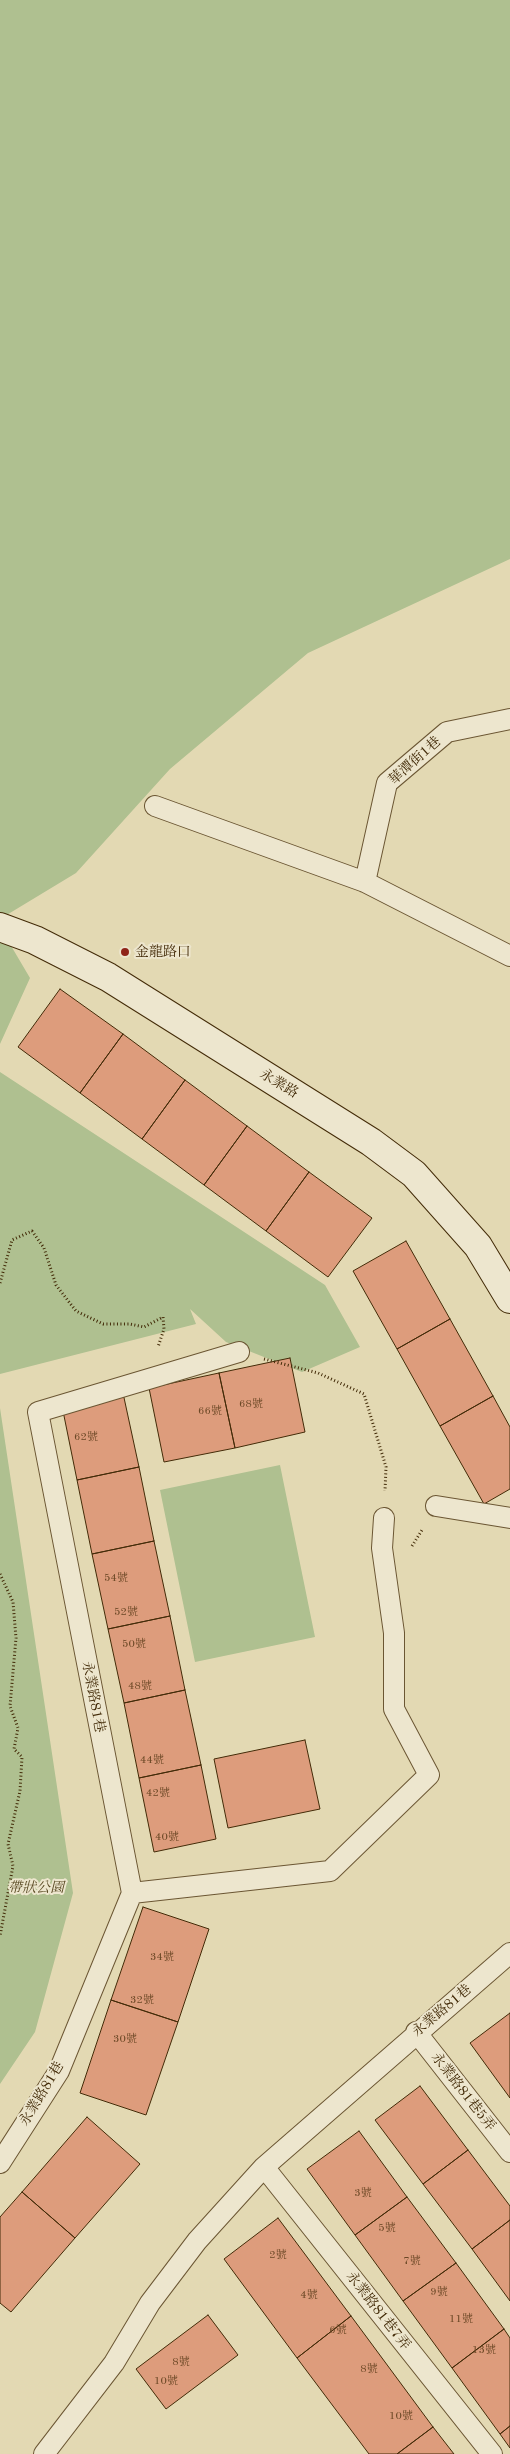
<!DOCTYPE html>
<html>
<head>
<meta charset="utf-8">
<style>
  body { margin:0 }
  canvas { display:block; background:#e3d9b3 }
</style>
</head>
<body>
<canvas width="510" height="2454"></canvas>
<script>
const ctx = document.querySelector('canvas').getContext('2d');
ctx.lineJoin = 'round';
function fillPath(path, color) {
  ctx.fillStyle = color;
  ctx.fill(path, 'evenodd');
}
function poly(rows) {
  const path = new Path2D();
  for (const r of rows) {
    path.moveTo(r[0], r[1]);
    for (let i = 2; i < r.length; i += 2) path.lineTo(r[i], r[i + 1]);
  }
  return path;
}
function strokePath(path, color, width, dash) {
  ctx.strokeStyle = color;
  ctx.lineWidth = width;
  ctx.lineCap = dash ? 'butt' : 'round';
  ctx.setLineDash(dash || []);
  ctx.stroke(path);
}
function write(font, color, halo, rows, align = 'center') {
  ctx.font = font + ' "Old Standard TT","Noto Serif TC",serif';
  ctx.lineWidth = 4;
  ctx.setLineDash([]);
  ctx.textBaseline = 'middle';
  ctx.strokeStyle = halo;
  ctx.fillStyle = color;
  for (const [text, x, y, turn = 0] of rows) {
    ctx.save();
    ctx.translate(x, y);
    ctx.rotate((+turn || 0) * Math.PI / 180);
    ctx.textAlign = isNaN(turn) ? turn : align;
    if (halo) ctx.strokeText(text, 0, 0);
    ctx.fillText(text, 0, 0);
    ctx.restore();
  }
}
fillPath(poly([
  [0,0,510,0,510,559,308,653,170,769,76,873,0,919],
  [7,939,30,978,0,1044,0,943],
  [0,1072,325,1285,360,1347,302,1372,226,1342,190,1309,196,1324,0,1374],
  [0,1408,73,1893,35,2032,0,2084],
  [280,1465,315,1637,195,1662,160,1490]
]), '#afc090');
const building = poly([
  [60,989,123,1034,80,1093,18,1047,60,989],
  [123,1034,185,1080,142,1139,80,1093,123,1034],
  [185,1080,247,1126,204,1185,142,1139,185,1080],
  [247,1126,309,1172,266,1231,204,1185,247,1126],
  [309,1172,372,1218,328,1277,266,1231,309,1172],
  [406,1241,450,1319,397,1349,353,1271,406,1241],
  [450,1319,493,1396,440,1426,397,1349,450,1319],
  [290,1358,305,1432,235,1448,219,1373,290,1358],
  [219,1373,235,1448,164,1462,149,1388,219,1373],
  [123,1393,139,1467,77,1480,62,1406,123,1393],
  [493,1396,510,1427,510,1489,484,1504,440,1426,493,1396],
  [139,1467,154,1541,92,1554,77,1480,139,1467],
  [154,1541,170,1616,108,1629,92,1554,154,1541],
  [170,1616,185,1690,124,1703,108,1629,170,1616],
  [185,1690,201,1765,139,1778,124,1703,185,1690],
  [305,1740,320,1809,228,1828,214,1759,305,1740],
  [201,1765,216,1839,154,1852,139,1778,201,1765],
  [143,1907,209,1929,178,2022,111,2000,143,1907],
  [111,2000,178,2022,146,2115,80,2093,111,2000],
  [510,2013,510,2098,470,2043,510,2013],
  [420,2086,468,2150,423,2184,375,2120,420,2086],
  [87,2117,140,2164,75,2238,22,2192,87,2117],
  [359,2131,407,2197,355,2235,307,2169,359,2131],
  [468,2150,510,2206,510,2220,472,2249,423,2184,468,2150],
  [22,2192,75,2238,11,2312,0,2303,0,2217,22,2192],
  [407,2197,456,2263,403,2301,355,2235,407,2197],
  [278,2218,351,2316,297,2358,224,2259,278,2218],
  [510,2220,510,2301,472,2249,510,2220],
  [456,2263,504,2329,452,2368,403,2301,456,2263],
  [208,2315,238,2355,166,2409,136,2369,208,2315],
  [351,2316,433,2427,397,2454,369,2454,297,2358,351,2316],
  [504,2329,510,2338,510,2426,500,2434,452,2368,504,2329],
  [510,2426,510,2448,500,2434,510,2426],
  [433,2427,454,2454,397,2454,433,2427]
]);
fillPath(building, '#dd9c7c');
strokePath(building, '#432b08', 1);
const lane = poly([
  [155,806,365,882,510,956],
  [365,882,387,783,447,732,510,719],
  [436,1506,510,1518],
  [132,1893,330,1871,429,1775,394,1709,394,1633,382,1548,384,1518],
  [416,2032,510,2152],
  [0,2163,59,2071,132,1893,38,1412,239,1352],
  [264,2167,492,2454],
  [44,2454,114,2363,150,2303,197,2241,264,2167,510,1953]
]);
const secondary = poly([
  [0,927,35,940,108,977,371,1142,414,1174,478,1246,510,1299]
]);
strokePath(lane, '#6b5633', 22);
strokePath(secondary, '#432b08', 30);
strokePath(poly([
  [0,1283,12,1240,32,1231,44,1248,56,1285,76,1311,103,1324,130,1324,144,1327,163,1317,164,1329,158,1347],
  [264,1359,318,1373,364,1394,386,1467,385,1491],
  [412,1546,422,1530],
  [0,1574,13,1602,16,1638,10,1706,18,1728,14,1749,22,1757,20,1791,8,1844,13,1866,0,1936]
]), '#432b08', 3, [1, 2.5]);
strokePath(lane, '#ede6ce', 20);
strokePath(secondary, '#ede6ce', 28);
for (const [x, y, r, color] of [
  [125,952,5,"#8f2418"]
]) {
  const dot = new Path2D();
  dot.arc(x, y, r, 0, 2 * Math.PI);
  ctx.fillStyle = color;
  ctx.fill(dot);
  strokePath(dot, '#ede6ce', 2);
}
write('11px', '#6a4725', null, [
  ["68號",251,1404],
  ["66號",210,1411],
  ["62號",86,1437],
  ["54號",116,1578],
  ["52號",126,1612],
  ["50號",134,1644],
  ["48號",140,1686],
  ["44號",152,1760],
  ["42號",158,1793],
  ["40號",167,1837],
  ["34號",162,1957],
  ["32號",142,2000],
  ["30號",125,2039],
  ["3號",363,2193],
  ["5號",387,2228],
  ["2號",278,2255],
  ["7號",412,2261],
  ["9號",439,2292],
  ["4號",309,2295],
  ["11號",461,2319],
  ["6號",338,2330],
  ["13號",484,2350],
  ["8號",181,2362],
  ["8號",369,2369],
  ["10號",166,2381],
  ["10號",401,2416]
]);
write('14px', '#432b08', '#ede6ce', [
  ["華潭街1巷",415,761,-42],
  ["永業路",279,1084,31],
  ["永業路81巷",93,1697,79],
  ["永業路81巷",442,2011,-40],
  ["永業路81巷5弄",463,2092,52],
  ["永業路81巷",42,2094,-59],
  ["永業路81巷7弄",378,2311,52]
]);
write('14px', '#432b08', '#ede6ce', [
  ["金龍路口",135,952]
], 'left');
write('italic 14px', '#594923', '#ede6ce', [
  ["帶狀公園",36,1888]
]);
</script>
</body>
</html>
